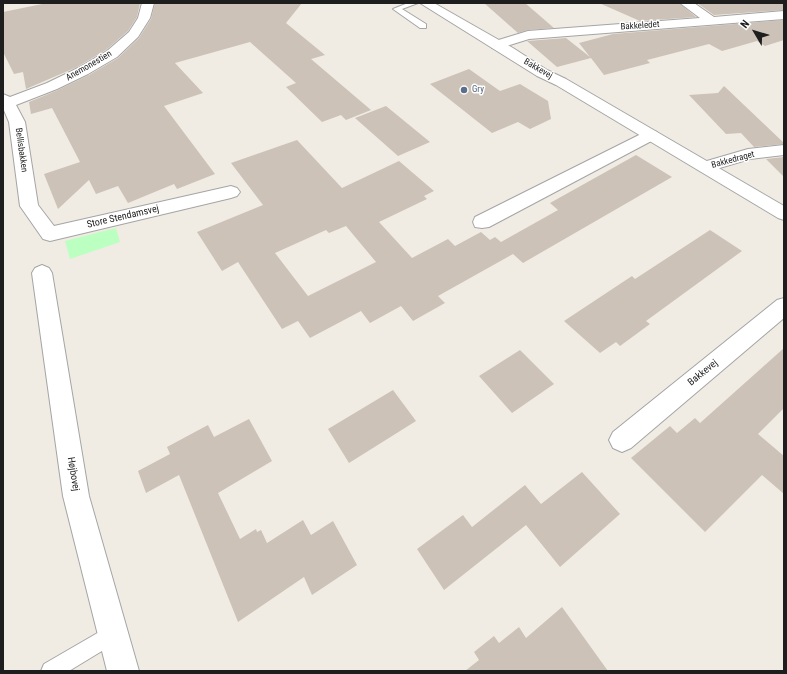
<!DOCTYPE html>
<html>
<head>
<meta charset="utf-8">
<style>
  body { margin:0 }
  #map { position:relative; width:787px; height:674px; overflow:hidden; background:#f0ece3; font-family:"Roboto Condensed",sans-serif }
  canvas { display:block }
  .frame { position:absolute; inset:0; border:4px solid #1e1e1e; pointer-events:none }
  .north { position:absolute; left:735px; top:12px; width:40px; height:40px; -webkit-text-stroke:3px #fff; paint-order:stroke; rotate:308deg; font-size:11px; font-weight:700; line-height:16px; text-align:center; color:#1e1e1e }
  .north::after { content:''; display:block; margin:auto; width:14px; height:18px; background:#1e1e1e; clip-path:polygon(50% 0,100% 100%,50% 72%,0 100%) }
</style>
</head>
<body>
<div id="map">
<canvas width="787" height="674"></canvas>
<div class="frame"></div>
<div class="north">N</div>
</div>
<script>
const ctx = document.querySelector('canvas').getContext('2d');
ctx.lineJoin = 'round';
function fillPath(path, color) {
  ctx.fillStyle = color;
  ctx.fill(path, 'evenodd');
}
function poly(rows) {
  const path = new Path2D();
  for (const r of rows) {
    path.moveTo(r[0], r[1]);
    for (let i = 2; i < r.length; i += 2) path.lineTo(r[i], r[i + 1]);
  }
  return path;
}
function strokePath(path, color, width, dash) {
  ctx.strokeStyle = color;
  ctx.lineWidth = width;
  ctx.lineCap = dash ? 'butt' : 'round';
  ctx.setLineDash(dash || []);
  ctx.stroke(path);
}
function write(font, color, halo, rows, align = 'center') {
  ctx.font = font + ' "Roboto Condensed",sans-serif';
  ctx.lineWidth = 3;
  ctx.setLineDash([]);
  ctx.textBaseline = 'middle';
  ctx.strokeStyle = halo;
  ctx.fillStyle = color;
  for (const [text, x, y, turn = 0] of rows) {
    ctx.save();
    ctx.translate(x, y);
    ctx.rotate((+turn || 0) * Math.PI / 180);
    ctx.textAlign = isNaN(turn) ? turn : align;
    if (halo) ctx.strokeText(text, 0, 0);
    ctx.fillText(text, 0, 0);
    ctx.restore();
  }
}
fillPath(poly([
  [116,228,120,242,70,259,65,241]
]), '#bbffc1');
fillPath(poly([
  [47,3,140,3,137,17,128,31,106,50,77,67,26,89,23,72,14,74,3,52,3,12],
  [155,3,302,3,286,23,325,55,311,59,371,110,346,120,341,115,322,122,286,87,296,83,250,42,175,63,203,93,164,106,215,174,177,189,174,184,128,203,118,186,96,194,89,180,58,209,44,174,80,162,52,108,31,114,29,102,58,90,89,75,118,58,139,38,151,19],
  [484,3,525,3,554,28,528,30,518,33],
  [599,3,679,3,696,17,640,21],
  [697,3,784,3,784,10,714,15],
  [784,20,784,40,765,46,757,41,722,51,709,44,647,60,650,63,604,75,591,58,557,67,527,41,566,38,590,57,579,43,613,34],
  [469,69,500,91,520,84,548,101,551,119,530,129,518,122,492,133,430,84],
  [724,86,784,143,784,144,754,147,741,133,726,134,689,95,718,93],
  [386,106,430,142,398,156,355,118],
  [297,140,342,188,399,161,434,191,424,196,427,199,379,222,412,258,448,239,455,246,481,232,490,240,495,237,501,242,558,210,550,203,636,155,672,177,523,263,513,254,438,296,445,303,413,321,401,306,370,323,361,311,310,338,298,321,282,329,238,262,222,271,197,232,263,205,231,163],
  [346,226,376,262,308,296,275,253,326,230,329,233],
  [784,157,784,177,766,159],
  [710,230,742,251,646,321,650,324,620,346,616,342,600,353,564,321,632,276,635,279],
  [784,348,784,408,758,434,784,456,784,494,762,475,705,532,631,458,670,426,677,433,695,418,700,423],
  [520,350,554,384,512,413,479,376],
  [393,390,416,421,349,463,328,429],
  [249,419,272,461,218,493,240,539,256,529,257,532,261,530,267,543,303,520,311,535,333,521,357,565,312,595,304,577,238,622,179,475,146,493,138,471,170,454,167,447,208,425,214,437],
  [582,472,620,514,560,567,526,525,444,590,417,549,463,515,472,527,525,485,541,504],
  [562,607,608,671,465,671,479,660,474,652,494,636,499,643,519,627,526,638]
]), '#ccc2b8');
const service = poly([
  [408,3,418,3,402,9,426,24,426,28,420,28,393,9,408,3],
  [113,624,120,626,122,633,120,640,69,671,41,671,44,664,113,624]
]);
const minor = poly([
  [142,3,154,3,150,18,138,37,117,57,88,74,57,89,16,105,25,122,38,205,54,226,231,186,237,188,240,192,237,196,231,198,50,241,43,239,20,206,9,122,3,108,3,94,10,97,47,83,78,68,107,51,129,32,138,18,142,3],
  [680,3,694,3,714,17,784,11,784,19,529,39,497,49,492,48,491,45,492,42,528,31,700,18,680,3],
  [651,130,657,132,659,135,657,138,489,227,482,228,475,227,473,222,475,217,645,132,651,130],
  [784,145,784,155,750,159,706,172,700,171,698,167,700,163,748,149,784,145],
  [42,265,49,268,52,273,89,496,139,671,107,671,63,496,32,273,35,268,42,265],
  [784,298,784,318,631,448,622,452,613,448,609,440,613,432,777,300,784,298]
]);
const tertiary = poly([
  [420,3,434,3,513,48,547,70,566,79,784,206,784,220,778,218,556,85,537,76,420,3]
]);
strokePath(service, '#a5a5a5', 2);
strokePath(minor, '#a5a5a5', 2);
strokePath(tertiary, '#a5a5a5', 2);
fillPath(service, '#fff');
fillPath(minor, '#fff');
fillPath(tertiary, '#fff');
for (const [x, y, r, color] of [
  [464,90,4,"#5c6f8a"]
]) {
  const dot = new Path2D();
  dot.arc(x, y, r, 0, 2 * Math.PI);
  ctx.fillStyle = color;
  ctx.fill(dot);
  strokePath(dot, '#fff', 1.5);
}
write('9px', '#1e1e1e', '#fff', [
  ["Bakkeledet",640,26,-4],
  ["Anemonestien",89,66,-30],
  ["Bakkevej",538,69,30],
  ["Bellisbakken",21,150,82],
  ["Bakkedraget",733,160,-15]
]);
write('9px', '#4e5e75', '#fff', [
  ["Gry",472,90]
], 'left');
write('10px', '#1e1e1e', '#fff', [
  ["Store Stendamsvej",123,217,-13],
  ["Bakkevej",703,373,-39],
  ["Højbovej",73,474,81]
]);
</script>
</body>
</html>
